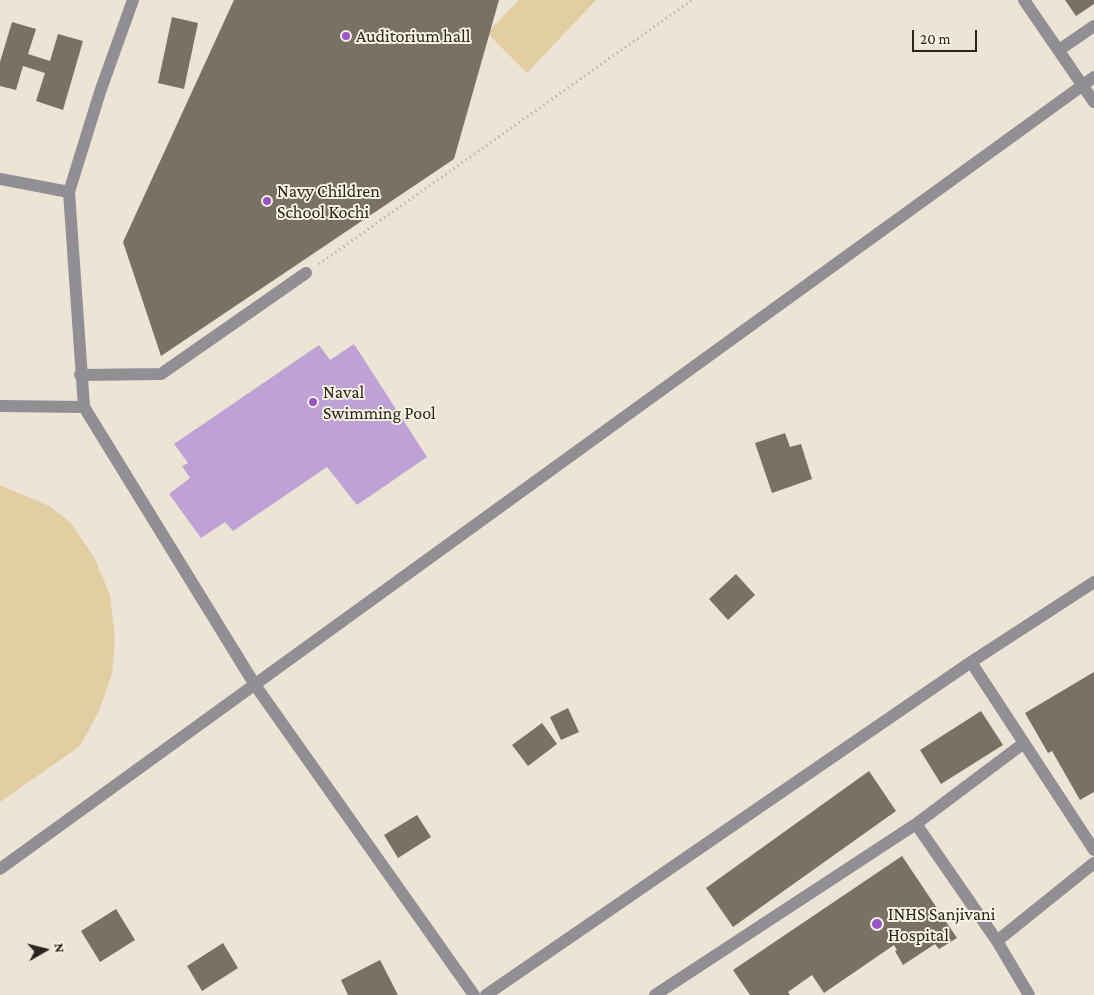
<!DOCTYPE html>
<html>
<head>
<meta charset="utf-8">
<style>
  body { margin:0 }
  #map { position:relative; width:1094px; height:995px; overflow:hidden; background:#ece4d5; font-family:"Crimson Pro",serif }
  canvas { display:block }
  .north { position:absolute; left:20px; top:925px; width:50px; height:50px; -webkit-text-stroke:4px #f9f1e2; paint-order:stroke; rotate:82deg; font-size:14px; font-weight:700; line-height:20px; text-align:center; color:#28251f }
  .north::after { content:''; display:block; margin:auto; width:18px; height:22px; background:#28251f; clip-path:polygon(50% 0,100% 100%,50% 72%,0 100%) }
  .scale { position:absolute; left:912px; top:30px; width:65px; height:22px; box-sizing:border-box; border:2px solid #28251f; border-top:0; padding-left:6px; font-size:15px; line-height:18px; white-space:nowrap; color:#28251f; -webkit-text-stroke:4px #f9f1e2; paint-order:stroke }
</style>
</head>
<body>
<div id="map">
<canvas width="1094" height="995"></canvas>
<div class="north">N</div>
<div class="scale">20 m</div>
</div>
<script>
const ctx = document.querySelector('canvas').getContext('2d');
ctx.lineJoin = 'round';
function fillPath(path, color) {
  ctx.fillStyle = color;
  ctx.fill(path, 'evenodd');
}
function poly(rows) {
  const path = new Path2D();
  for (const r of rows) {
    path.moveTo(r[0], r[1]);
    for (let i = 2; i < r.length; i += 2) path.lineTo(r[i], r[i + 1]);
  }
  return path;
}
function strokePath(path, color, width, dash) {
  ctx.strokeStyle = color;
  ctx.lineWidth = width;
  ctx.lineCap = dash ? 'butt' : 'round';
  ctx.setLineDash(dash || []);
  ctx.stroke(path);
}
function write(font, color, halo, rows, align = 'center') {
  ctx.font = font + ' "Crimson Pro",serif';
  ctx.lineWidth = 4;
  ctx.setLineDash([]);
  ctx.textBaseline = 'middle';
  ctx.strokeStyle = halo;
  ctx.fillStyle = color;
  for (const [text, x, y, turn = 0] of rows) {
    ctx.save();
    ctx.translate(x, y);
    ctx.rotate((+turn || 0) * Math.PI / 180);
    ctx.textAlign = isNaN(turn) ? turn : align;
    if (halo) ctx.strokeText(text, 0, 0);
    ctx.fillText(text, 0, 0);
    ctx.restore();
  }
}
fillPath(poly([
  [519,0,596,0,527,73,487,33],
  [0,485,49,506,70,522,94,557,110,595,115,640,112,674,99,711,80,746,0,802]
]), '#e3cda2');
fillPath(poly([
  [354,344,427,457,357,505,327,467,233,531,225,522,201,538,169,494,190,478,182,466,188,463,174,444,319,345,330,360]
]), '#bea2d6');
fillPath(poly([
  [234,0,499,0,454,159,161,356,123,242],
  [1065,0,1094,0,1094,4,1076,16],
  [172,17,198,23,184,89,158,83],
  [12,22,36,29,28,54,50,61,58,34,83,41,63,110,36,101,45,73,23,66,16,90,0,86,0,62],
  [785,433,790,447,801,444,812,479,772,493,755,443],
  [736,574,755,595,728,620,709,599],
  [1094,672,1094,792,1080,800,1052,751,1048,753,1025,713],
  [568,708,579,732,561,740,550,717],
  [981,711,1003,745,941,784,920,750],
  [542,723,557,744,528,766,512,745],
  [869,771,896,811,733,927,706,888],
  [417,815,431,837,398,858,384,835],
  [902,856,957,938,939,949,935,944,903,965,895,951,897,950,894,945,824,993,812,975,788,992,790,995,750,995,733,970],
  [116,909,135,940,100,962,81,931],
  [223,943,238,968,202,991,187,966],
  [380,960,398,995,348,995,341,980]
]), '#797264');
strokePath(poly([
  [319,264,692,0]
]), '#ada79a', 3, [1, 4]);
strokePath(poly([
  [133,0,100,92,69,192,84,407,255,685,474,995],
  [1024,0,1094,102],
  [1059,50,1094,26],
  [0,179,69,192],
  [80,375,161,374,306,273],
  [0,406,84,407],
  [971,662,1094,850],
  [916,824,1024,743],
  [0,869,1094,77],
  [997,941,1094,863],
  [486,995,971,662,1094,582],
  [655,995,916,824,997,941,1029,995]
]), '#918e94', 12);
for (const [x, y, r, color] of [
  [346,36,5,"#9853c8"],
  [267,201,5,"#9853c8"],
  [313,402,5,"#9853c8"],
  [877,924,6,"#9853c8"]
]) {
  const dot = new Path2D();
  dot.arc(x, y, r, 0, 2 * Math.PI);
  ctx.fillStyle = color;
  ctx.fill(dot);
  strokePath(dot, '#f9f1e2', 2);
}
write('18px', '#28251f', '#f9f1e2', [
  ["Auditorium hall",356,36],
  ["Navy Children",277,191],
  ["School Kochi",277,212],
  ["Naval",323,392],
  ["Swimming Pool",323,413],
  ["INHS Sanjivani",888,914],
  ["Hospital",888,935]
], 'left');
</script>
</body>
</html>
